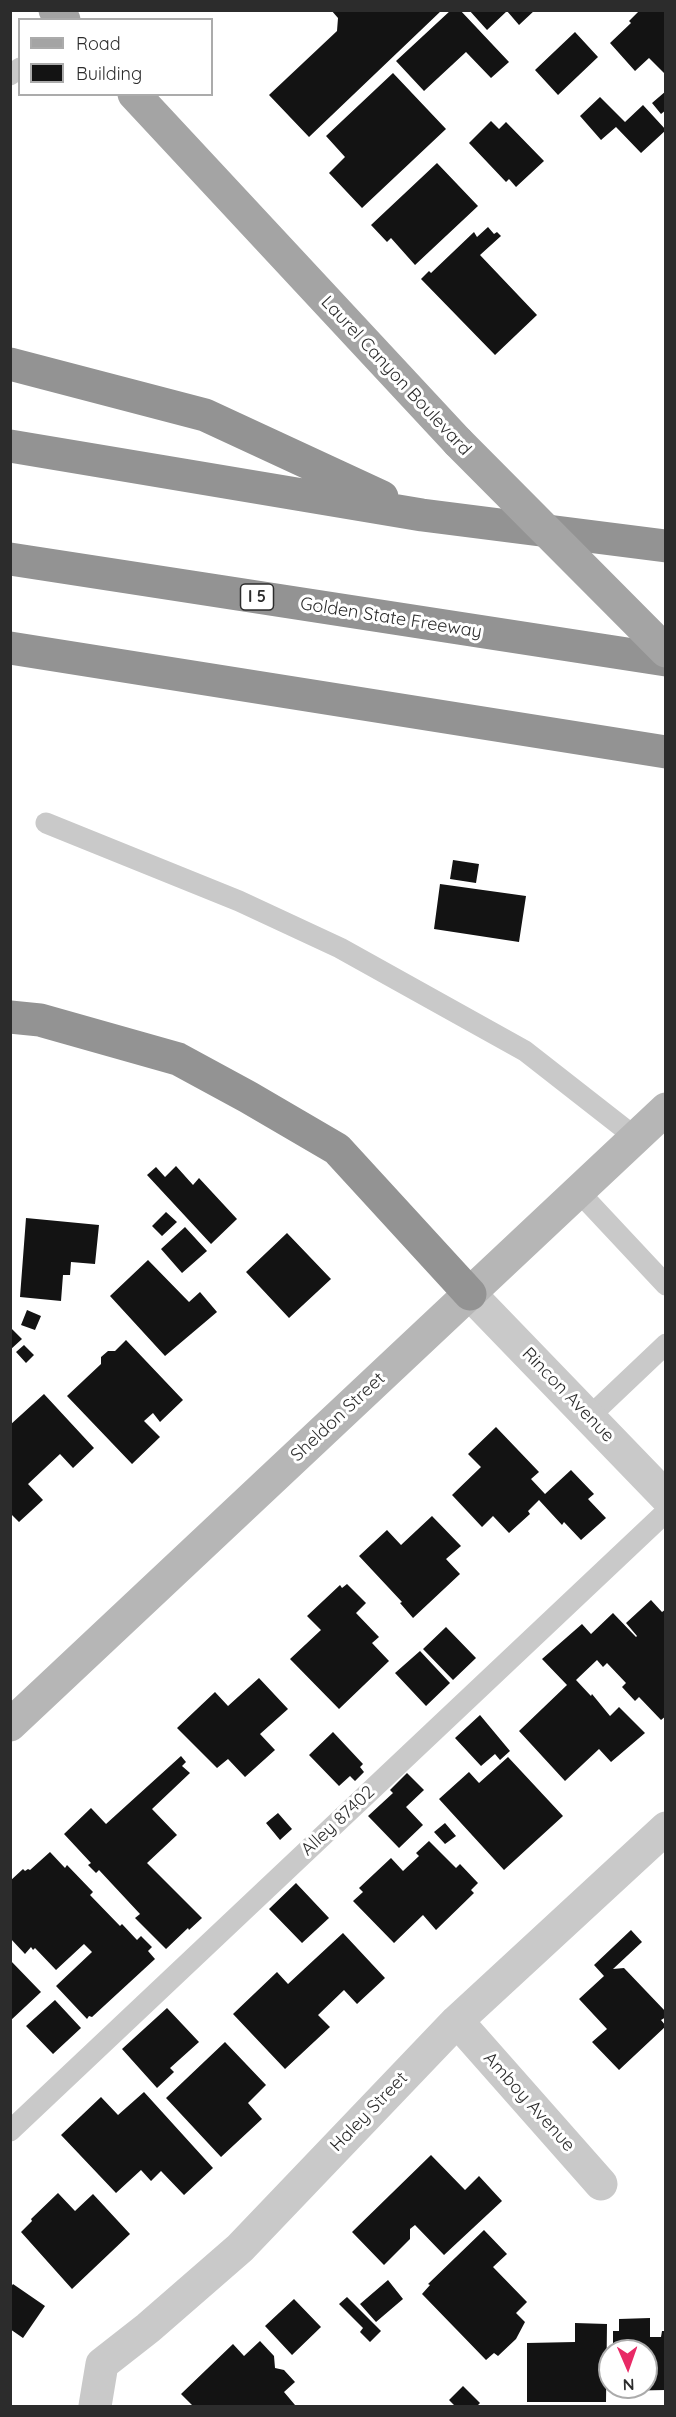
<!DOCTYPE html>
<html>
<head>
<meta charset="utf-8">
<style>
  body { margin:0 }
  #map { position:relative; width:676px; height:2417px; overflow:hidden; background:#fff; font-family:Quicksand,sans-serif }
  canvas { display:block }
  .frame { position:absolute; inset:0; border:12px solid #2c2c2c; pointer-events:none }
  .legend { position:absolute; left:18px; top:18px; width:195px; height:78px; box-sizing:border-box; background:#fff; border:2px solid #ababab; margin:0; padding:8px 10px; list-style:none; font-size:18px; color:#2c2c2c }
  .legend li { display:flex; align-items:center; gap:12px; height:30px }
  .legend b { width:30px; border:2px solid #ababab }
  .north { position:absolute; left:598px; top:2339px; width:60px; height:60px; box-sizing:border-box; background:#fff; border:2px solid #ababab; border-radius:50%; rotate:178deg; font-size:16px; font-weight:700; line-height:24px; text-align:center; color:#2c2c2c }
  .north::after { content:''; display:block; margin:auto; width:21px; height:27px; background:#e82a66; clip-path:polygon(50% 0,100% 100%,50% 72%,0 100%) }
</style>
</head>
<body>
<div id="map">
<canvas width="676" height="2417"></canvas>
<div class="frame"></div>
<ul class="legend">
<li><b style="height:8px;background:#a4a4a4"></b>Road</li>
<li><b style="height:16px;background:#131313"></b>Building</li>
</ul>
<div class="north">N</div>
</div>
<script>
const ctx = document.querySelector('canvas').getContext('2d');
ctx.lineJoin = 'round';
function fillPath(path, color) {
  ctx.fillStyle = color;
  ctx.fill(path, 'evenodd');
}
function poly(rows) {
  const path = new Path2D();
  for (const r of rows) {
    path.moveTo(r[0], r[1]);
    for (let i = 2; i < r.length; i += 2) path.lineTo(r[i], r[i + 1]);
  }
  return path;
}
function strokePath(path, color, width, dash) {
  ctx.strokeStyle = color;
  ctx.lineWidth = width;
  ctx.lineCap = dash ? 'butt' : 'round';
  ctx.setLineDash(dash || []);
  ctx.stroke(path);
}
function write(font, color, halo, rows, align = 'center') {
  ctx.font = font + ' Quicksand,sans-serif';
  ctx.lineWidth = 6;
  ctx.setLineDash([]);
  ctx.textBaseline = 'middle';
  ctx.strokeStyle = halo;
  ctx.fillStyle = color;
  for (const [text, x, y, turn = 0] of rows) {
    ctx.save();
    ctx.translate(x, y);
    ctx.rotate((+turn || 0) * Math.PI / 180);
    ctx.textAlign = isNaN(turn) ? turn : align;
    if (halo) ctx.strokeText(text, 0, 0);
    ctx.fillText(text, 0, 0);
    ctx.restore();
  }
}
fillPath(poly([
  [331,10,442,10,309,137,269,95,337,31,338,18],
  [451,10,460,10,509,62,491,78,466,52,424,91,396,61],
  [469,10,535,10,519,25,507,11,487,30],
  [640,10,666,10,666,75,649,58,635,71,610,43,631,23,629,21],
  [575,32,598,57,558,95,535,70],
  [393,73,446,129,362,208,329,173,345,157,326,136],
  [666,91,666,110,661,114,652,103],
  [600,97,625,122,643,105,666,130,641,153,616,127,601,140,580,116],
  [491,121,499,129,506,122,544,161,516,187,509,179,506,182,469,143],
  [437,163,478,206,415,265,391,238,387,242,371,225],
  [488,227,494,234,497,232,501,236,480,255,537,315,495,355,421,279,429,271,431,273,474,232,477,237],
  [453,860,479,864,476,883,450,879],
  [440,884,526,896,519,942,434,929],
  [176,1166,193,1185,199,1178,237,1219,211,1244,147,1175,156,1167,165,1177],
  [166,1212,177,1222,162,1236,152,1226],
  [26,1218,99,1225,95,1264,71,1262,70,1275,63,1275,61,1301,20,1297],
  [185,1227,207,1251,182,1273,161,1249],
  [287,1233,331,1279,289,1318,246,1272],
  [148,1260,189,1302,200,1292,217,1312,165,1356,110,1296],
  [27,1310,41,1316,35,1330,21,1325],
  [10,1327,22,1339,10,1350],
  [126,1340,183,1400,160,1422,153,1413,144,1421,160,1437,132,1464,67,1396,101,1364,101,1357,108,1351,115,1351],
  [24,1345,34,1355,26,1363,16,1352],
  [44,1394,94,1448,73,1468,60,1454,28,1484,43,1500,19,1522,10,1513,10,1425],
  [496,1427,539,1472,531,1479,545,1494,571,1470,594,1494,588,1499,606,1518,581,1540,564,1522,562,1525,539,1500,528,1511,530,1514,509,1533,493,1516,482,1527,452,1495,481,1467,468,1454],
  [432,1516,461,1546,446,1559,460,1574,413,1618,400,1603,402,1602,359,1556,387,1530,401,1545],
  [347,1584,366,1603,356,1613,379,1637,372,1643,389,1661,339,1709,290,1659,321,1630,307,1616,340,1585,342,1588],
  [651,1600,662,1612,666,1609,666,1716,661,1720,639,1697,635,1701,622,1687,626,1683,607,1663,603,1667,597,1660,576,1680,591,1696,592,1694,610,1716,619,1707,645,1733,611,1762,599,1749,565,1781,519,1731,567,1685,542,1659,582,1624,591,1634,613,1613,636,1637,637,1636,626,1623],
  [446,1627,476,1658,453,1680,423,1649],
  [420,1651,450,1683,426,1706,395,1673],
  [259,1678,288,1709,260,1734,275,1750,245,1777,228,1759,217,1768,177,1728,215,1692,228,1706],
  [480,1715,510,1751,500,1760,495,1754,481,1766,455,1738],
  [333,1732,363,1764,360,1767,364,1772,355,1781,350,1776,339,1786,309,1755],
  [181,1756,186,1762,182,1766,190,1773,152,1809,177,1835,147,1863,202,1918,189,1930,188,1928,166,1949,135,1918,140,1914,99,1870,96,1873,88,1865,91,1863,64,1834,91,1808,106,1824],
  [508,1757,563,1816,504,1870,439,1799,469,1772,479,1783],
  [407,1773,424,1790,406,1807,423,1825,399,1848,368,1816,393,1793,390,1790],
  [278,1813,292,1829,280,1840,266,1823],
  [445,1823,456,1836,445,1844,434,1832],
  [429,1841,456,1868,460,1864,478,1883,471,1890,474,1893,436,1930,423,1915,394,1943,353,1901,363,1892,359,1888,391,1858,403,1871,419,1856,416,1853],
  [50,1852,65,1868,67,1865,93,1892,90,1895,120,1926,122,1924,137,1940,141,1936,152,1947,148,1951,155,1959,92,2017,89,2016,87,2019,56,1986,92,1952,84,1944,56,1970,35,1948,33,1950,31,1947,25,1954,10,1938,10,1886,12,1884,10,1881,23,1869,25,1871,28,1869,30,1870],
  [296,1883,329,1918,302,1943,269,1909],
  [631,1930,642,1942,613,1969,624,1968,666,2012,666,2017,661,2020,666,2026,619,2070,592,2042,607,2029,579,1999,604,1976,594,1965],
  [343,1933,385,1978,357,2004,344,1990,318,2015,330,2027,285,2069,233,2014,277,1972,288,1984],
  [10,1960,41,1992,10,2021],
  [55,2000,81,2028,53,2054,26,2026],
  [167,2008,199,2042,170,2068,174,2072,157,2088,122,2049],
  [225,2042,266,2085,248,2103,262,2119,221,2157,166,2098],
  [144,2092,213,2168,184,2195,161,2171,151,2181,141,2170,116,2193,61,2135,101,2097,118,2115],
  [431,2155,465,2190,479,2176,502,2201,444,2255,415,2225,410,2229,410,2239,384,2265,352,2232],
  [58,2193,75,2211,93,2194,130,2234,72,2289,21,2232,32,2221,31,2219],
  [484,2230,507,2254,493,2267,527,2302,516,2313,525,2322,516,2339,498,2356,494,2353,486,2360,422,2294,430,2285,428,2284],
  [388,2280,403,2299,376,2322,360,2304],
  [13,2284,45,2306,23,2338,10,2329,10,2288],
  [347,2297,381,2331,370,2342,360,2332,363,2328,339,2304],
  [294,2299,321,2327,292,2355,265,2326],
  [650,2318,650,2337,661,2337,662,2331,666,2331,666,2390,614,2391,613,2387,646,2387,646,2351,613,2351,613,2331,619,2331,619,2319],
  [575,2323,607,2324,606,2402,527,2402,527,2343,575,2342],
  [260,2341,274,2356,275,2368,284,2370,295,2382,284,2392,295,2405,293,2406,193,2406,181,2394,233,2344,244,2356],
  [463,2386,480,2403,477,2406,455,2406,449,2400]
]), '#131313');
strokePath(poly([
  [10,75,20,68],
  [46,823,239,901,340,948,525,1051,635,1137],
  [578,1191,666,1285],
  [589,1417,666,1344],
  [10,2131,666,1512]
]), '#c9c9c9', 21);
strokePath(poly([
  [470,1294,666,1497],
  [457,2021,601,2184],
  [95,2406,102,2364,148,2328,240,2248,457,2021,666,1828]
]), '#c9c9c9', 33);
strokePath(poly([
  [10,1725,666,1109]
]), '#b6b6b6', 33);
strokePath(poly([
  [55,10,64,20],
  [134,94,458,442]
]), '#a4a4a4', 33);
strokePath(poly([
  [10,364,205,415,382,497],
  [10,446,422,515,666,546],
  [10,559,666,660],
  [10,648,666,752],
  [10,1017,40,1020,178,1059,248,1097,337,1149,470,1294]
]), '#939393', 33);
strokePath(poly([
  [458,442,666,651]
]), '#a4a4a4', 33);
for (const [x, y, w] of [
  [257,597,33]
]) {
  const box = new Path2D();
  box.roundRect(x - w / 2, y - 13, w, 26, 4.5);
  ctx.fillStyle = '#fff';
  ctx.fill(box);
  strokePath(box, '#2c2c2c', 1.5);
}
write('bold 16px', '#2c2c2c', null, [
  ["I 5",257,597]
]);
write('18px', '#2c2c2c', '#fff', [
  ["Laurel Canyon Boulevard",396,376,47],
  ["Golden State Freeway",391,618,9],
  ["Rincon Avenue",568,1395,46],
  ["Sheldon Street",338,1417,-43],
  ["Alley 87402",338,1821,-43],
  ["Amboy Avenue",529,2102,48],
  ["Haley Street",369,2112,-46]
]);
</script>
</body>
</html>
